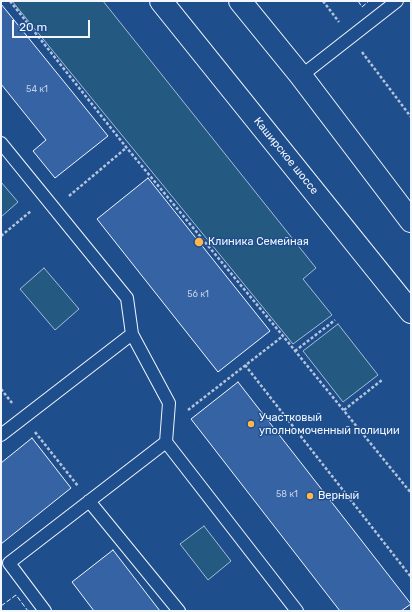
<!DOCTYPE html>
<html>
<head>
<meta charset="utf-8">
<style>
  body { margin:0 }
  #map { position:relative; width:412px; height:612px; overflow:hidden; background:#1f4e8c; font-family:Rubik,sans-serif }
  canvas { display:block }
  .frame { position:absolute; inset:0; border:2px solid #f2f6ff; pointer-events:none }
  .scale { position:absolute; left:12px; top:20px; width:78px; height:18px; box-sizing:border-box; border:2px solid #f2f6ff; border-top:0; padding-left:5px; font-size:12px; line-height:14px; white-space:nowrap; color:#f2f6ff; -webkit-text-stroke:3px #1f4e8c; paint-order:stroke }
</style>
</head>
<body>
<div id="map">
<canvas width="412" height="612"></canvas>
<div class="frame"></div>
<div class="scale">20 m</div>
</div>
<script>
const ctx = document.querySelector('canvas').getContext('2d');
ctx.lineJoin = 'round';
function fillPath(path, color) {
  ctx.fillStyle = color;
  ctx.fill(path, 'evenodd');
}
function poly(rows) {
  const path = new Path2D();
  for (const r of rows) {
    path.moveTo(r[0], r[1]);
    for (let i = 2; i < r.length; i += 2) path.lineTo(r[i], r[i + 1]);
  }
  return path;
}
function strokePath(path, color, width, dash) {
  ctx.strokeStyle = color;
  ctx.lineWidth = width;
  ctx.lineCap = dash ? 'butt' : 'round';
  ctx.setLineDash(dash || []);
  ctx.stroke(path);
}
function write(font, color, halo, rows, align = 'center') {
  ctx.font = font + ' Rubik,sans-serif';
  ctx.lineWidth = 3;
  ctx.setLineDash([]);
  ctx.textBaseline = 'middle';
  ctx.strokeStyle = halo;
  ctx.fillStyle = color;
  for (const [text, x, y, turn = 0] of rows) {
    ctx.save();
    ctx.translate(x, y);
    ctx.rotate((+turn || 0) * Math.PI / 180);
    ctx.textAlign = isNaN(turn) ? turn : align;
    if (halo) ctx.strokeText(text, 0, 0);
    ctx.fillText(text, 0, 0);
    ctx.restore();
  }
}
const green = poly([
  [12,1,103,1,316,268,303,279,332,315,293,344,12,1],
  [1,182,18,202,1,217,1,182],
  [44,268,79,309,55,330,20,289,44,268],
  [338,324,378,375,343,402,303,351,338,324],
  [204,526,231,561,208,580,180,544,204,526]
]);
fillPath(green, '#245a82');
strokePath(green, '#a8bbd7', 1);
const building = poly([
  [1,4,108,136,55,178,33,151,46,140,1,84,1,4],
  [148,178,270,331,218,372,97,219,148,178],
  [238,382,411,604,401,611,340,611,191,419,238,382],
  [32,438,71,488,1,544,1,463,32,438],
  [113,550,160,611,94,611,72,582,113,550]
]);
fillPath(building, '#3563a3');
strokePath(building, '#f2f6ff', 1);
const lane = poly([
  [301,76,397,1],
  [1,143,127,298,132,334,169,403,166,442,297,611],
  [1,435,132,334],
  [89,501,179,611],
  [45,611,9,563,166,442]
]);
const primary = poly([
  [161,1,411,312],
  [240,1,301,76,411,221]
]);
strokePath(lane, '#f2f6ff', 14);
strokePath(primary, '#f2f6ff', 24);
strokePath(poly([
  [10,1,126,147,283,336,411,493],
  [323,1,339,22],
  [362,52,411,117],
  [69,196,126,148],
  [1,236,31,211],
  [295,351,335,320],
  [245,365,411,577],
  [1,389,12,403],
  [188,410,283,336],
  [344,410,382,380],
  [35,432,78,486]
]), '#b3c4dc', 2.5, [3, 2]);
strokePath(lane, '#1f4e8c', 12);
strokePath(primary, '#1f4e8c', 22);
strokePath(poly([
  [358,1,362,7,369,1],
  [1,606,16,595,28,611]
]), '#f2f6ff', 1, [5, 2]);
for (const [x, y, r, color] of [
  [199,242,5,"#ffb74d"],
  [251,424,4,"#ffb74d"],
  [310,496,4,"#ffb74d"]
]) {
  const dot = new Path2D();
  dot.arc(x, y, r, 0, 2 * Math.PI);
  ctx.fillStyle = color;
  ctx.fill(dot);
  strokePath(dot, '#1f4e8c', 1.5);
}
write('9px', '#c3d1e8', null, [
  ["54 к1",37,89],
  ["56 к1",198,294],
  ["58 к1",287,494]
]);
write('11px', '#f2f6ff', '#1f4e8c', [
  ["Каширское шоссе",286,156,51]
]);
write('11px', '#f2f6ff', '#1f4e8c', [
  ["Клиника Семейная",208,242],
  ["Участковый",259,418],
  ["уполномоченный полиции",259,431],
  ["Верный",318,496]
], 'left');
</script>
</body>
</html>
